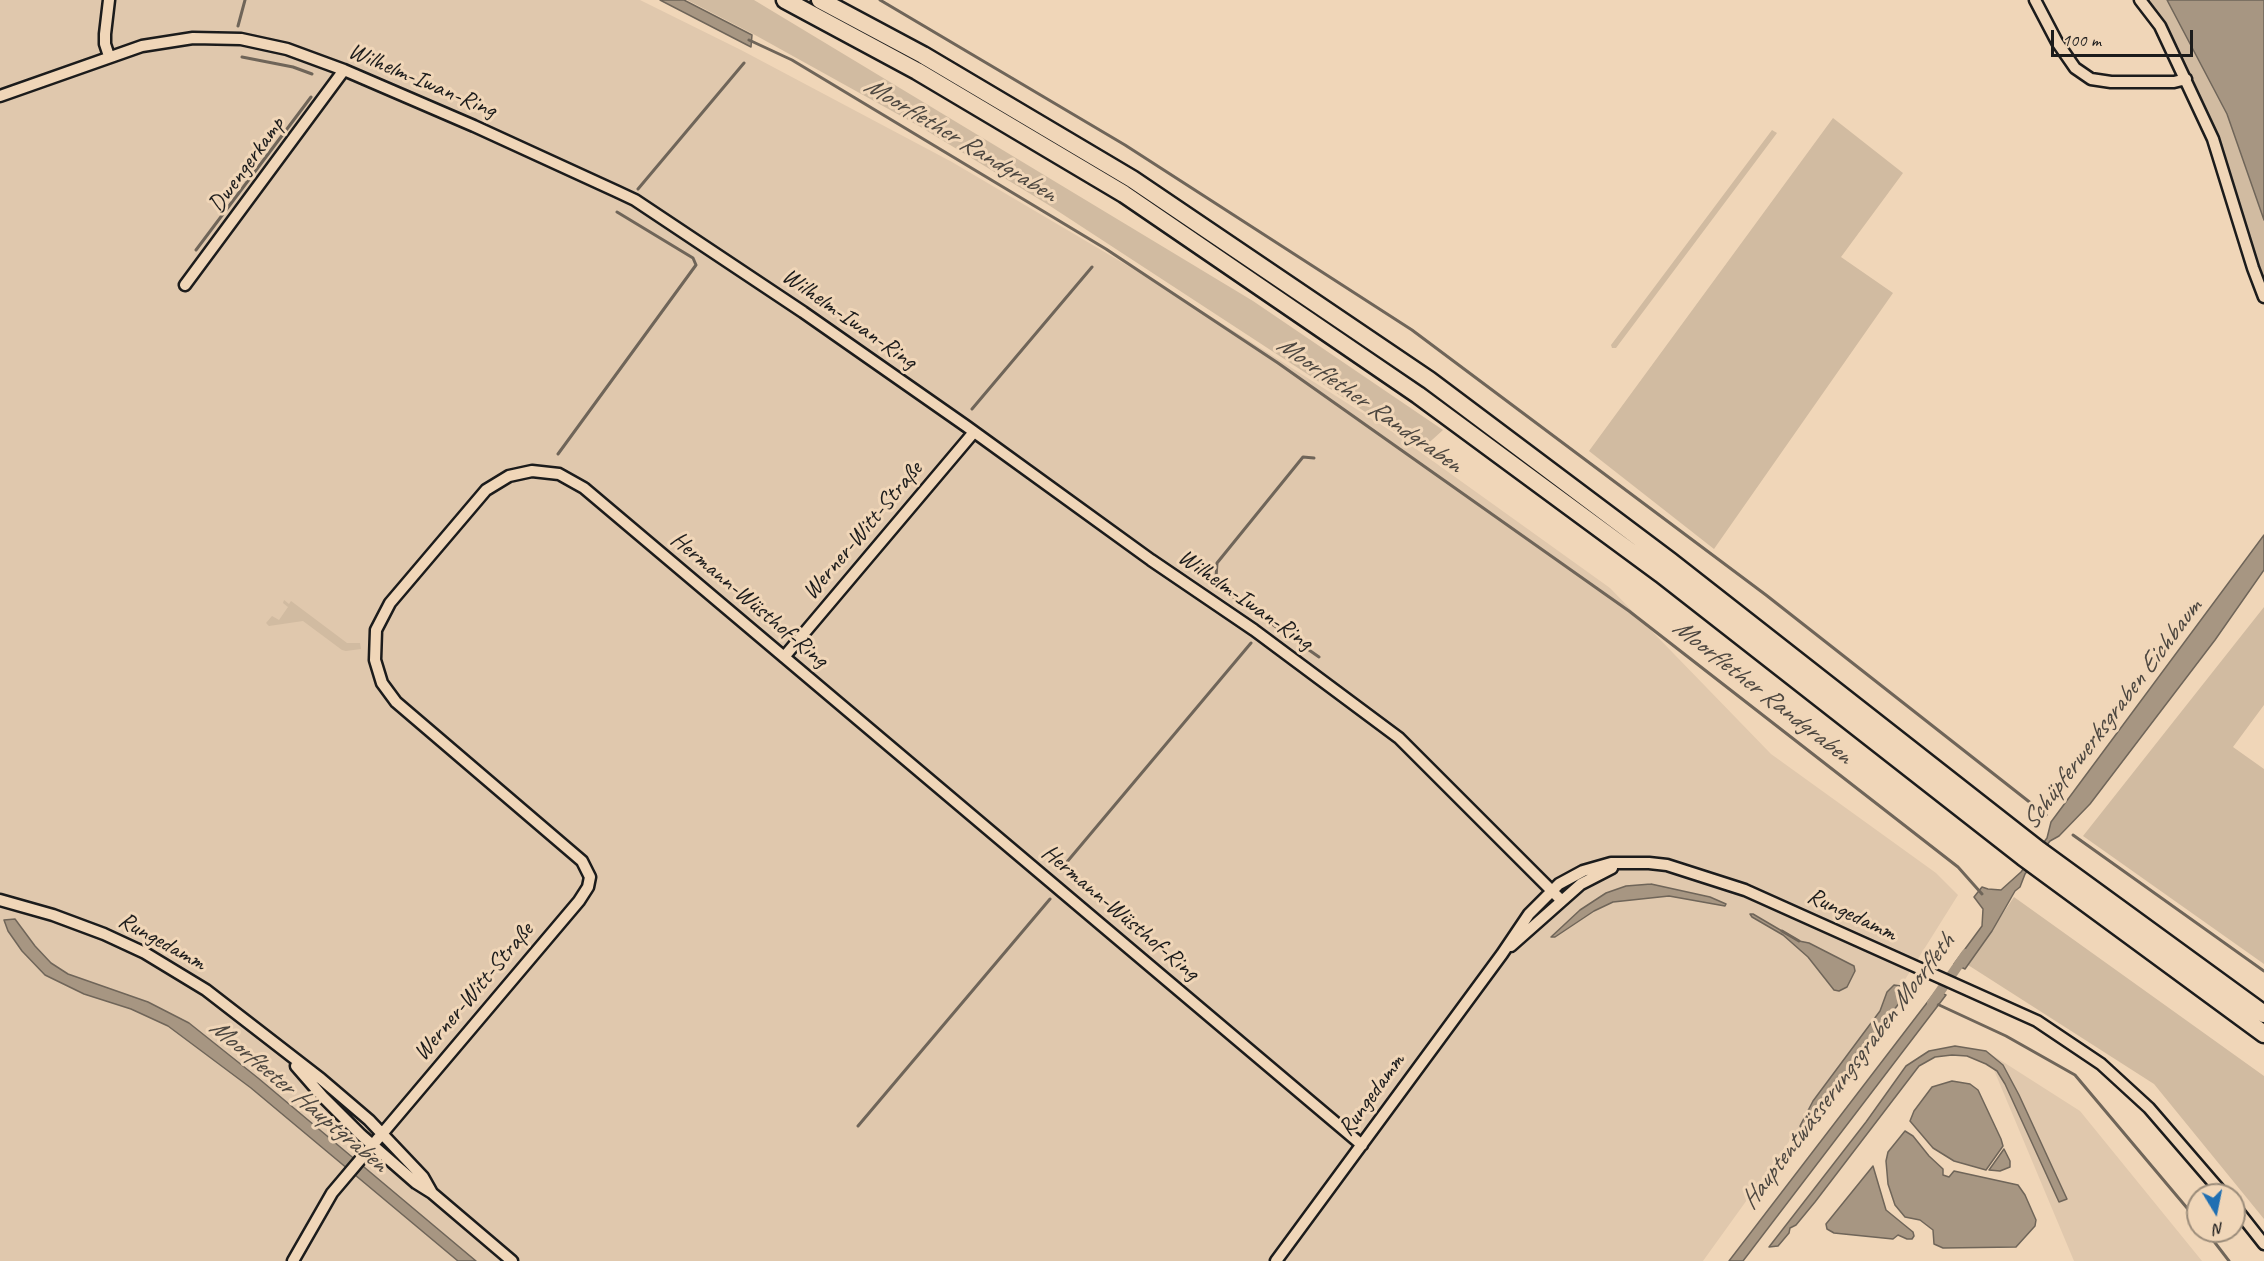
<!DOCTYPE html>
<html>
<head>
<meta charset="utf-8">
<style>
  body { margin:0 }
  #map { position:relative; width:2264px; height:1261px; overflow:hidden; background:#f0d6b8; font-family:Caveat,sans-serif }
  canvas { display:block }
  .north { position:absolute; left:2186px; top:1183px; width:60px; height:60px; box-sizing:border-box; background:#f0d6b8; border:2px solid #9b8c7a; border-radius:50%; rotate:170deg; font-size:16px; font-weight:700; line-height:24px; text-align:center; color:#1c1c1c }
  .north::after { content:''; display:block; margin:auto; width:21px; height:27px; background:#1f6fb2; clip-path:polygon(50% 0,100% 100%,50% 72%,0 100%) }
  .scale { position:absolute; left:2051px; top:30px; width:142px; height:27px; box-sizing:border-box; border:3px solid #1c1c1c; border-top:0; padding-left:8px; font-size:18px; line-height:21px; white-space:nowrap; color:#1c1c1c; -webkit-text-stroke:4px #f0d6b8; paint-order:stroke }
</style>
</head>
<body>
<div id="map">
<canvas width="2264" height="1261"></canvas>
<div class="north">N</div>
<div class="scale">100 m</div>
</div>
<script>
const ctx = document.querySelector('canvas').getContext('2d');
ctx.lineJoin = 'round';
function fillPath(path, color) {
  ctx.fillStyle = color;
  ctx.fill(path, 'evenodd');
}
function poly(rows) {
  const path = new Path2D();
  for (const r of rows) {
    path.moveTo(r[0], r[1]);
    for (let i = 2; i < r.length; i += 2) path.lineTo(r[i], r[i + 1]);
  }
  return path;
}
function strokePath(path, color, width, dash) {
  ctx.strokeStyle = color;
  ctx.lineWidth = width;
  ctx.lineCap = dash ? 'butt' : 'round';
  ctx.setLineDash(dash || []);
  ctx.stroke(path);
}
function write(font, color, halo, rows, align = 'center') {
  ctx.font = font + ' Caveat,sans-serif';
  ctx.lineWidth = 6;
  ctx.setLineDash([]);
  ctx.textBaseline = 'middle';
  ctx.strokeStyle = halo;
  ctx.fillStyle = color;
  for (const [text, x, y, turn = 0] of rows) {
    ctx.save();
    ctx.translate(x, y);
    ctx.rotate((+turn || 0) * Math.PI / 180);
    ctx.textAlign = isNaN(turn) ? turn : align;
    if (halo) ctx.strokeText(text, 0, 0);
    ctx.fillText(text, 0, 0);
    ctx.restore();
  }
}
fillPath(poly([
  [0,0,640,0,741,50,952,162,1174,293,1391,431,1610,588,1771,754,1936,873,1958,895,1901,986,1703,1261,0,1261],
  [1986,1051,2080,1111,2202,1261,2074,1261]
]), '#e0c8ad');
fillPath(poly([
  [687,0,754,0,1253,301,1443,430,1422,449,1047,204,919,126,755,35],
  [2146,0,2167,0,2227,114,2264,220,2264,280,2218,135,2160,16],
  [1833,118,1903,173,1841,257,1893,293,1714,549,1589,451],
  [1772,130,1777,133,1616,348,1612,348,1611,345],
  [284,600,289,604,291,601,347,643,360,643,361,649,346,651,342,650,303,621,269,626,266,623,272,616,279,620,288,607,283,603],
  [2264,607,2264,705,2233,747,2264,769,2264,964,2083,836],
  [2014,897,2264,1076,2264,1219,2154,1084,1968,965]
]), '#d1bba1');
const water = poly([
  [660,0,684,0,752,35,751,47,660,0],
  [2167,0,2264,0,2264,220,2227,114,2167,0],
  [2264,535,2264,570,2215,640,2090,804,2059,836,2050,841,2025,874,2020,887,2015,891,1992,931,1965,969,1954,964,1982,926,1983,909,1974,897,1982,887,1988,889,2001,890,2021,872,2047,838,2051,822,2264,535],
  [1651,884,1710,897,1726,904,1725,906,1669,896,1613,902,1594,911,1555,937,1551,937,1580,910,1606,893,1626,886,1651,884],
  [1750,914,1753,914,1799,941,1809,943,1854,966,1855,971,1847,987,1839,991,1834,990,1808,957,1783,935,1752,917,1750,914],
  [15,919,35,946,51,963,68,974,148,1002,189,1023,258,1078,476,1261,458,1261,251,1088,168,1026,131,1009,84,994,45,975,22,951,8,931,4,920,15,919],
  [1894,985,1901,986,1902,994,1900,1002,1802,1131,1800,1126,1813,1101,1880,1011,1887,992,1894,985],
  [1936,991,1946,995,1743,1261,1729,1261,1936,991],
  [1955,1046,1986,1051,2003,1065,2019,1095,2067,1199,2059,1202,2005,1084,1997,1071,1986,1064,1967,1056,1952,1055,1935,1057,1919,1066,1815,1202,1796,1225,1790,1228,1789,1233,1778,1246,1769,1247,1866,1122,1906,1066,1929,1051,1955,1046],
  [1952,1081,1970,1084,1978,1090,2001,1139,2003,1146,1986,1170,1954,1161,1933,1148,1910,1121,1914,1111,1932,1087,1952,1081],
  [1905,1131,1913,1136,1929,1156,1943,1169,1943,1175,1949,1177,1954,1171,2018,1185,2025,1195,2036,1220,2035,1226,2016,1247,1943,1248,1934,1244,1933,1230,1920,1220,1905,1217,1895,1205,1888,1184,1886,1161,1888,1152,1905,1131],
  [2004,1149,2010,1161,2010,1167,2000,1171,1989,1170,2004,1149],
  [1873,1166,1886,1210,1913,1232,1914,1236,1912,1239,1907,1239,1898,1235,1893,1239,1834,1233,1827,1229,1826,1224,1873,1166]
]);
fillPath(water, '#a79682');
strokePath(water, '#6f6559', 1.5);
strokePath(poly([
  [880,0,1125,145,1412,330,1766,595,2046,815],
  [238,26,245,0],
  [749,40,792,60,1106,249,1278,363,1629,611,1958,867,1982,894],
  [242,57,293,67,312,74],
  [638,189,744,63],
  [196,250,311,97],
  [972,409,1092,267],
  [558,454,696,265,693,258,617,212],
  [1216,577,1217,563,1303,457,1314,458],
  [1219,587,1319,657],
  [2073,835,2264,971],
  [1061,869,1251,643],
  [1782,931,1799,941],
  [1937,1004,2006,1036,2075,1075,2198,1221],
  [858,1126,1050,899],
  [2206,1231,2229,1261]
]), '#6f6559', 3);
strokePath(poly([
  [1932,1003,1966,954]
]), '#a79682', 10);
const minor = poly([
  [109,0,105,34,105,44,109,56],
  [2035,0,2057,42,2075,68,2091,79,2111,82,2174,82,2186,79],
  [2140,0,2160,26,2213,139,2253,268,2264,297],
  [0,96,142,46,193,38,241,39,287,49,344,70,474,126,618,192,635,200,803,312,966,426,1151,560,1254,630,1399,738,1561,900],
  [185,285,344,70],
  [784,657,974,432],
  [0,900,53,915,104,934,145,953,206,990,321,1079,369,1120,423,1177,432,1193],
  [1511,946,1581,884,1612,868],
  [296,1066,323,1097,361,1135,416,1183,432,1193,512,1261],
  [2234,1206,2264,1244],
  [293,1261,332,1193,579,901,588,887,590,877,582,861,396,702,382,683,375,660,376,630,390,603,486,490,509,476,532,471,559,474,584,488,1362,1145],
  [1276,1261,1502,954,1529,914,1559,884,1583,871,1611,863,1649,863,1667,865,1745,890,2037,1021,2101,1064,2149,1108,2224,1195]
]);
const highway = poly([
  [785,0,917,71,1124,194,1418,395,1661,574,2023,857,2264,1034],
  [820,0,923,55,1132,179,1429,380,1670,561,2039,850,2264,1014]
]);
strokePath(minor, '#1c1c1c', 15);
strokePath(highway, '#1c1c1c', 21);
strokePath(minor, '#f0d6b8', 10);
strokePath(highway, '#f0d6b8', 16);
write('24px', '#1c1c1c', '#f0d6b8', [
  ["Wilhelm-Iwan-Ring",422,81,23],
  ["Dwengerkamp",247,165,-54],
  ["Wilhelm-Iwan-Ring",849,319,35],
  ["Werner-Witt-Straße",863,531,-50],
  ["Hermann-Wüsthof-Ring",749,600,40],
  ["Wilhelm-Iwan-Ring",1245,600,35],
  ["Hermann-Wüsthof-Ring",1120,913,40],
  ["Rungedamm",1852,915,25],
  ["Rungedamm",162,942,29],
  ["Werner-Witt-Straße",474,992,-50],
  ["Rungedamm",1372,1095,-54]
]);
write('italic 26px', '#4d4740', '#f0d6b8', [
  ["Moorflether Randgraben",960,140,31],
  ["Moorflether Randgraben",1369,405,35],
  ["Moorflether Randgraben",1762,692,38],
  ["Schüpferwerksgraben Eichbaum",2112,715,-53],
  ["Hauptentwässerungsgraben Moorfleth",1848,1072,-53],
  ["Moorfleeter Hauptgraben",298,1096,40]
]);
</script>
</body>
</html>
